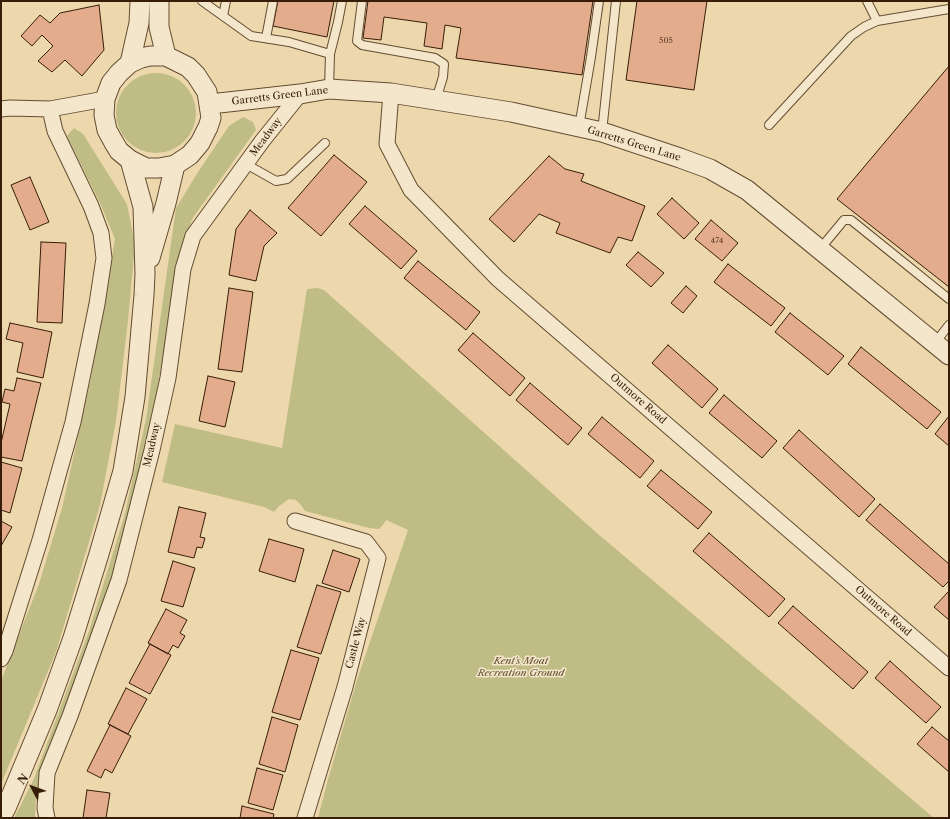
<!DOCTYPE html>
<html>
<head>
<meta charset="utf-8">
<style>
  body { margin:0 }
  #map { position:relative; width:950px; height:819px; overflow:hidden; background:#edd8ad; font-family:"Libre Caslon Text",serif }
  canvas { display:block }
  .frame { position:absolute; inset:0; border:2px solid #371d08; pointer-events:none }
  .north { position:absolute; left:12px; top:767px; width:40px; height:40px; -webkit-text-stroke:3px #f3e6ca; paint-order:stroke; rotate:311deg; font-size:11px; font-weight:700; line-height:16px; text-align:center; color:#371d08 }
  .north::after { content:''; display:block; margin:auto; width:14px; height:18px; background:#371d08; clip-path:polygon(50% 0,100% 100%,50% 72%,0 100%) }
</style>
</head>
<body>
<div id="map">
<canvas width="950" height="819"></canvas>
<div class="frame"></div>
<div class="north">N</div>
</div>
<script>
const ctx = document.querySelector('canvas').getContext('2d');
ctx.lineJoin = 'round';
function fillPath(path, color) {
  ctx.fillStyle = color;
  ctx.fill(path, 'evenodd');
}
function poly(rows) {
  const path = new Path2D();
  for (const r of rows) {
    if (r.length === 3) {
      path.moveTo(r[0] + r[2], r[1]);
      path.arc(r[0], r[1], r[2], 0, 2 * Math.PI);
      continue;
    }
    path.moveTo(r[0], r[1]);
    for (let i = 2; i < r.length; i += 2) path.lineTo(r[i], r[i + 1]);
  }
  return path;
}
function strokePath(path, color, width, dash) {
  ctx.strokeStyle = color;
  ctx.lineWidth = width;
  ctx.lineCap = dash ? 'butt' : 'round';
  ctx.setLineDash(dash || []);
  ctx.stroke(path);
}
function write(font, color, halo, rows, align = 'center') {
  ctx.font = font + ' "Libre Caslon Text",serif';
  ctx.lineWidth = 3;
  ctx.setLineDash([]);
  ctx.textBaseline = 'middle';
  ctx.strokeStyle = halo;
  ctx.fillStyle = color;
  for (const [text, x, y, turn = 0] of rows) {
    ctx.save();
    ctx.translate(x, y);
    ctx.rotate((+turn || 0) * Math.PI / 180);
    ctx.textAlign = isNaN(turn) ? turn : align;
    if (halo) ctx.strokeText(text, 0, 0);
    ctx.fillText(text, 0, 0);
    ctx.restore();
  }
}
fillPath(poly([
  [156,113,40],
  [243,117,253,122,256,130,192,219,179,263,146,454,113,580,54,739,36,797,35,818,14,818,33,781,89,631,124,517,146,419,176,208,198,172,229,126],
  [74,128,83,134,127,204,135,244,128,321,116,421,100,505,56,652,1,784,1,681,39,584,62,508,91,378,115,239,100,203,67,136],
  [318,288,324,290,598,534,934,818,318,818,327,783,357,680,408,530,386,520,383,525,379,529,369,528,305,511,301,505,296,500,289,499,279,506,274,512,264,507,162,482,175,424,282,448,307,289]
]), '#bfbc85');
const building = poly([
  [278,1,334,1,327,37,273,26,278,1],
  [368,1,593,1,582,75,456,58,461,28,445,25,442,49,424,46,427,23,384,17,381,40,363,38,368,1],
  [637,1,707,1,694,90,626,80,637,1],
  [99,5,104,50,82,76,65,60,52,72,38,61,53,46,42,35,32,46,21,36,40,15,50,23,60,13,99,5],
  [949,66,949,287,837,199,949,66],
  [334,155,367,182,321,236,288,208,334,155],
  [549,156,565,169,584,174,581,181,645,206,632,241,618,237,610,253,556,233,560,223,539,214,514,242,489,219,549,156],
  [30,177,49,222,30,230,11,185,30,177],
  [672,198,699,223,684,239,657,214,672,198],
  [365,206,417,251,401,269,349,224,365,206],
  [250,210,277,233,264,246,256,281,229,275,236,229,250,210],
  [711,220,738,243,722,261,695,239,711,220],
  [41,242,66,243,62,323,37,322,41,242],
  [638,252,664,273,651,287,626,265,638,252],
  [418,261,480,312,466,330,404,278,418,261],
  [728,264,785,308,771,326,714,282,728,264],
  [686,286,697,296,683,313,671,303,686,286],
  [229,288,253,292,242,372,218,369,229,288],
  [790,313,844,356,828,375,775,332,790,313],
  [10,323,52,332,43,378,17,372,23,343,6,339,10,323],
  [473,333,525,378,510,396,458,350,473,333],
  [668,345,718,389,702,408,652,363,668,345],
  [861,347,941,412,927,429,848,364,861,347],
  [208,376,235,382,225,427,199,421,208,376],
  [17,378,41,383,22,461,1,457,1,443,10,404,2,402,5,389,14,391,17,378],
  [530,383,582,428,568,445,516,400,530,383],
  [724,395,777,441,762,458,709,413,724,395],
  [949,416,949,446,935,434,949,416],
  [602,417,654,461,640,478,588,434,602,417],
  [799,430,875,499,859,517,783,448,799,430],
  [1,462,22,468,10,513,1,510,1,462],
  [661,470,712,512,698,529,647,486,661,470],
  [880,504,949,564,949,581,943,587,866,520,880,504],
  [179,507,206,513,200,537,205,538,203,545,202,548,197,547,194,558,168,552,179,507],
  [1,521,12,527,1,546,1,521],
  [709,533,785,599,769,617,693,551,709,533],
  [269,539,304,549,295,582,259,571,269,539],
  [333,550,360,559,349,592,322,583,333,550],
  [173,561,195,568,183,607,161,601,173,561],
  [317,585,341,592,321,654,297,647,317,585],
  [949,591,949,620,934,607,949,591],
  [793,606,868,672,853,689,778,623,793,606],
  [166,609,187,620,180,633,185,636,178,648,173,645,168,654,148,643,166,609],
  [150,644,171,655,150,694,129,683,150,644],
  [291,650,319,658,300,720,272,712,291,650],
  [890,661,941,707,926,723,875,678,890,661],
  [126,688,147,699,128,734,108,724,126,688],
  [272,717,298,725,285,772,259,764,272,717],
  [110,725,131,736,112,773,105,769,101,778,87,771,110,725],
  [932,727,949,741,949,772,917,744,932,727],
  [257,768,283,775,273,810,248,803,257,768],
  [87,790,110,793,106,818,83,818,87,790],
  [242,806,274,814,273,818,240,818,242,806]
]);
fillPath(building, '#e3ac8d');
strokePath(building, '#371d08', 1);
const service = poly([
  [202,1,251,36,289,42,330,54],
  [362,1,357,41,362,45,435,58,444,64,443,77,436,100],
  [867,1,877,21],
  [223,16,226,1],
  [266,38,273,1],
  [329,89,330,54,338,22,342,1],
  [769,125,851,36,864,27,877,21,949,9],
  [579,127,591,57,599,1],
  [602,132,616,1],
  [246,164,276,181,287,179,325,143],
  [820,249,844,220,851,220,949,299],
  [935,343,949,325]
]);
const minor = poly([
  [391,93,387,144,411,190,498,279,674,431,949,668],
  [1,109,10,108,50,109,105,99],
  [295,521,366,542,378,558,345,687,305,818],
  [1,659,5,651,40,540,73,422,97,304,104,258,101,233,91,206,55,131,50,109],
  [47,818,45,808,47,773,70,716,119,580,152,450,168,378,183,269,193,236,263,140,300,94]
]);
const tertiary = poly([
  [159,1,159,27,166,56],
  [150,56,166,56,188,67,196,75,207,92,211,118,208,127,200,143,190,155,175,165,159,168,146,168,130,160,119,151,113,141,107,130,104,115,105,99,111,83,119,73,130,63,141,58,150,56],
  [130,63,139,23,140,1],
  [210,104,300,94,329,89,391,93,511,112,602,132,680,158,710,169,747,190,949,355],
  [150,258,166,203,175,165],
  [1,817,6,808,47,710,73,638,99,554,123,471,135,397,144,295,145,274,143,207,130,160]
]);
strokePath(service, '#644c31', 10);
strokePath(minor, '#644c31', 17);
strokePath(tertiary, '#644c31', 21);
strokePath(service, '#f3e6ca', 8);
strokePath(minor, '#f3e6ca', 15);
strokePath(tertiary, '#f3e6ca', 19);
write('8px', '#624129', null, [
  ["505",666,41],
  ["474",717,241]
]);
write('10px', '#371d08', '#f3e6ca', [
  ["Garretts Green Lane",280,96,-7],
  ["Meadway",266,137,-53],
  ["Garretts Green Lane",634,144,17],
  ["Outmore Road",638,399,41],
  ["Meadway",152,445,-77],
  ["Outmore Road",883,611,41],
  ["Castle Way",356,643,-75]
]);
write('italic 10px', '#604d2e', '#f3e6ca', [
  ["Kent's Moat",521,661],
  ["Recreation Ground",521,673]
]);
</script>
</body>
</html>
